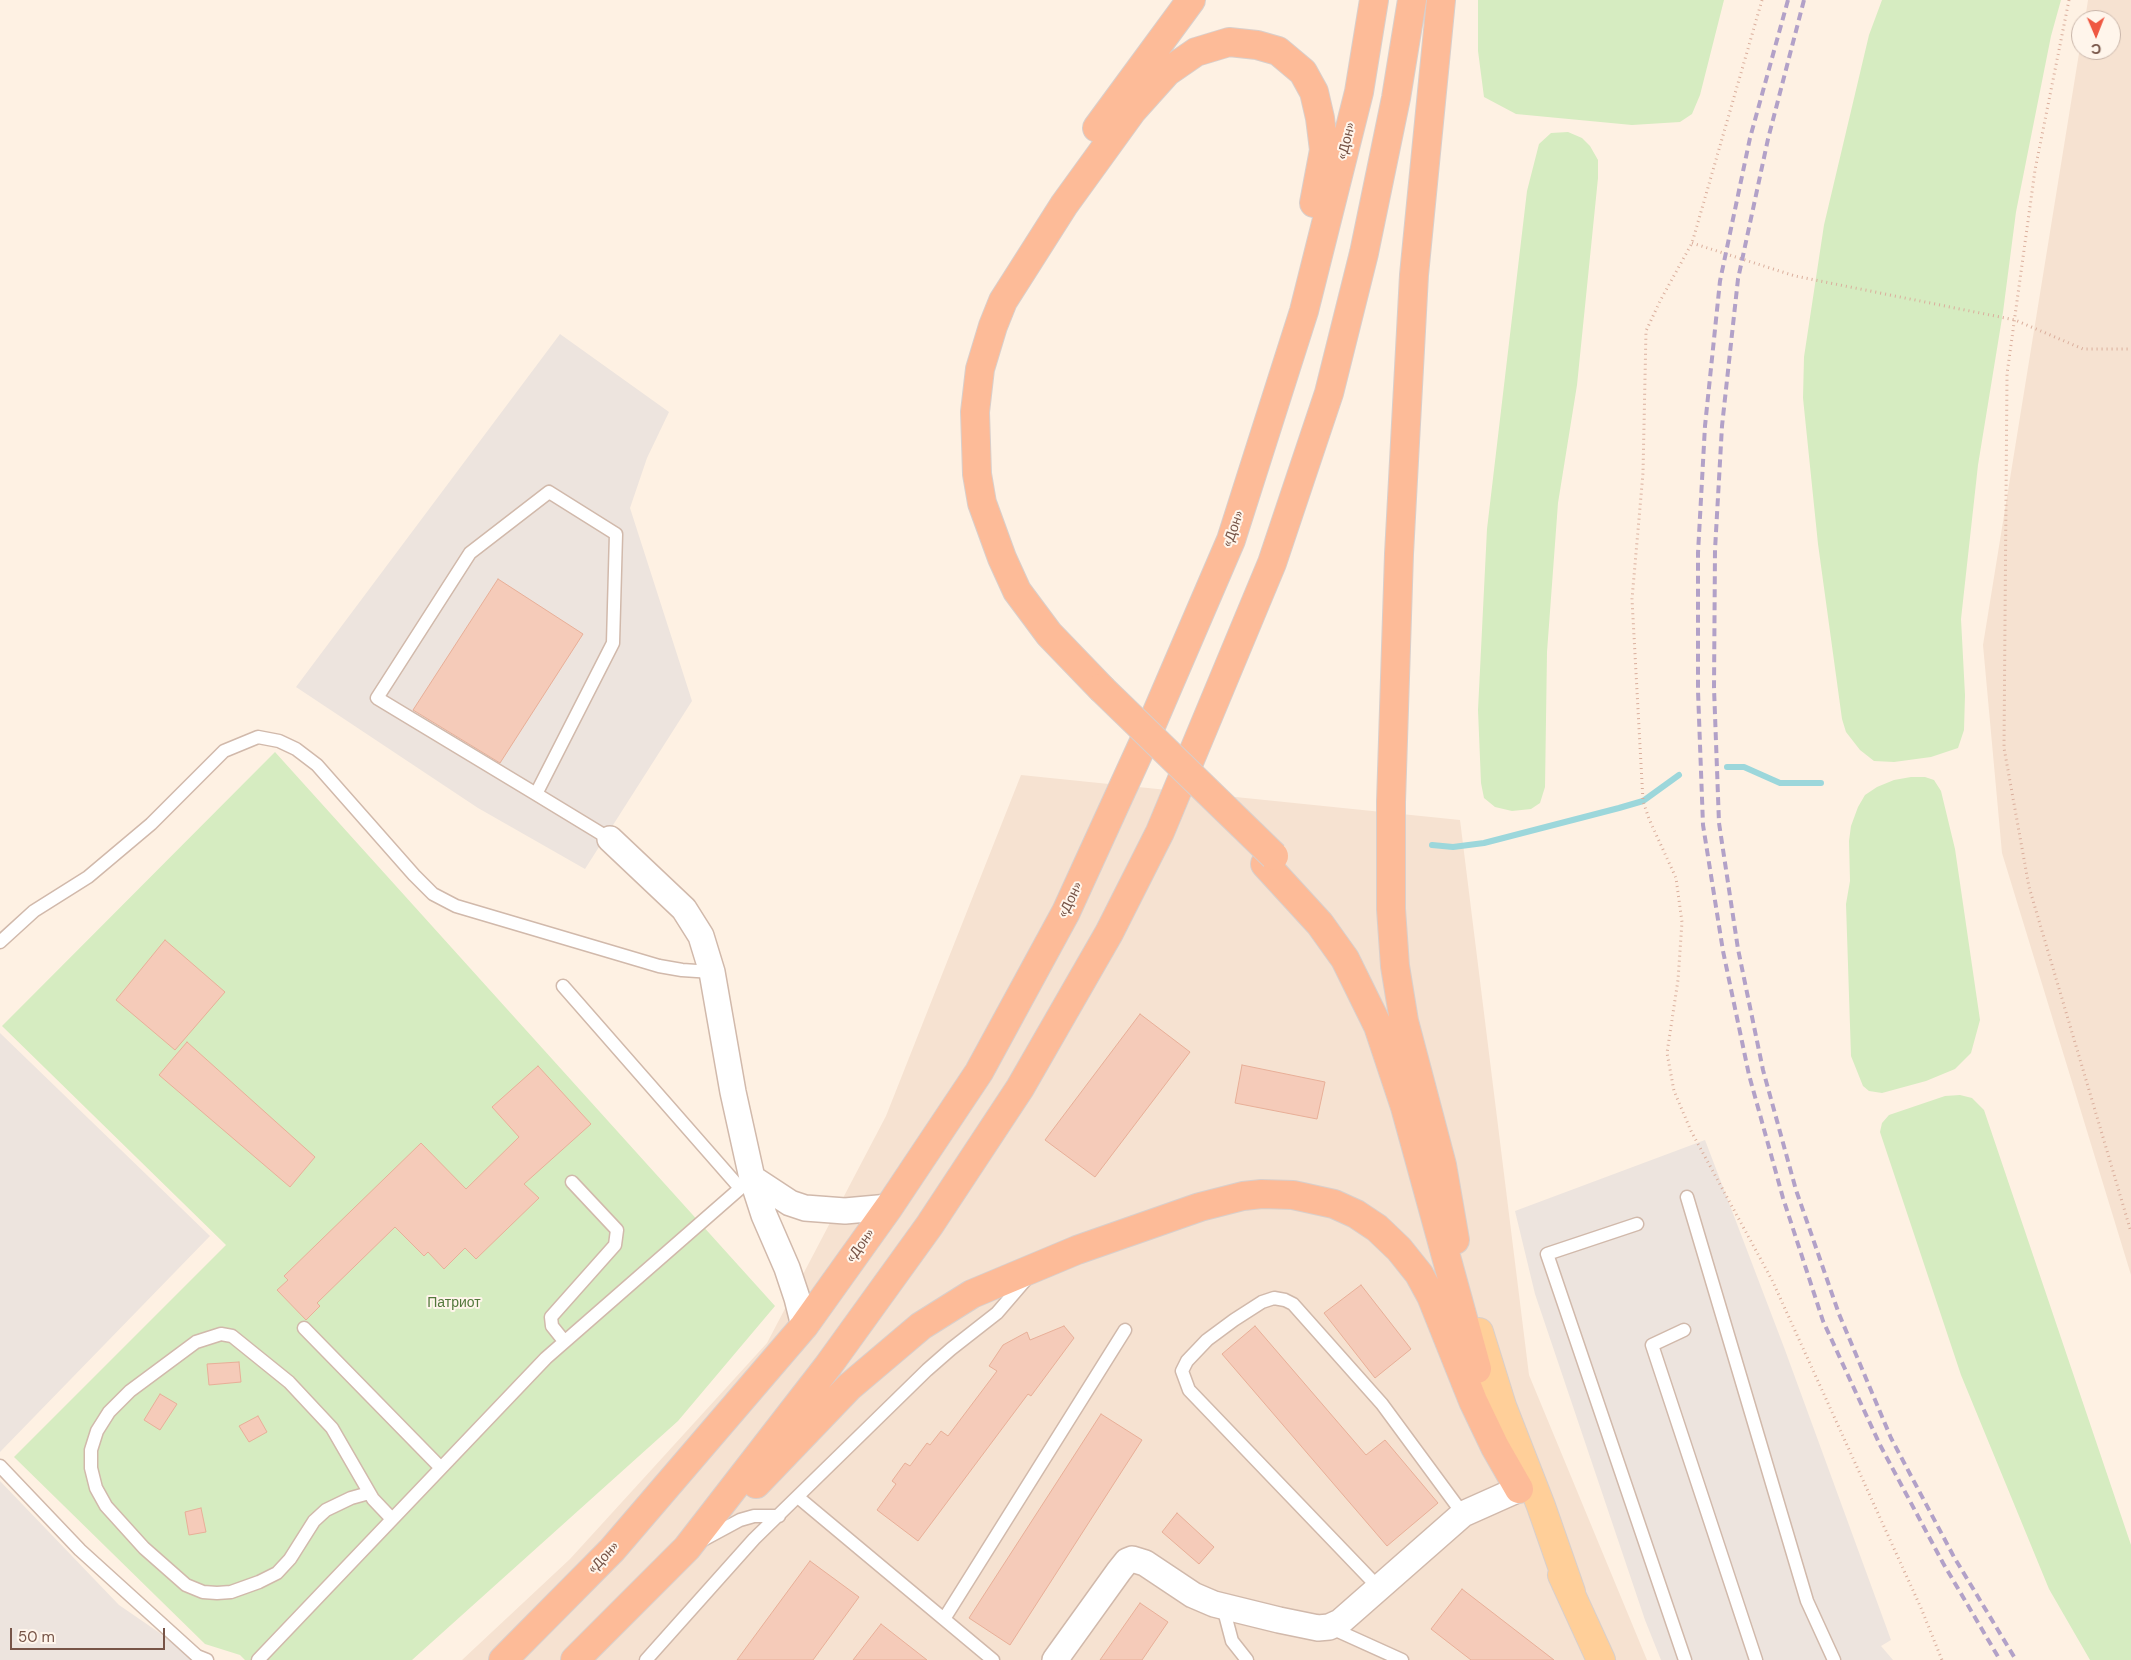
<!DOCTYPE html>
<html>
<head>
<meta charset="utf-8">
<style>
  body { margin:0 }
  #map { position:relative; width:2131px; height:1660px; overflow:hidden; background:#fef1e3; font-family:"DM Sans",sans-serif }
  canvas { display:block }
  .north { position:absolute; left:2071px; top:10px; width:50px; height:50px; box-sizing:border-box; background:#fff5eb; border:1px solid #c9b5a9; border-radius:50%; rotate:179deg; font-size:14px; font-weight:700; line-height:20px; text-align:center; color:#775447 }
  .north::after { content:''; display:block; margin:auto; width:18px; height:22px; background:#ef5741; clip-path:polygon(50% 0,100% 100%,50% 72%,0 100%) }
  .scale { position:absolute; left:10px; top:1628px; width:155px; height:22px; box-sizing:border-box; border:2px solid #775447; border-top:0; padding-left:6px; font-size:15px; line-height:18px; white-space:nowrap; color:#775447; -webkit-text-stroke:4px #fff5eb; paint-order:stroke }
</style>
</head>
<body>
<div id="map">
<canvas width="2131" height="1660"></canvas>
<div class="north">С</div>
<div class="scale">50 m</div>
</div>
<script>
const ctx = document.querySelector('canvas').getContext('2d');
ctx.lineJoin = 'round';
function fillPath(path, color) {
  ctx.fillStyle = color;
  ctx.fill(path, 'evenodd');
}
function poly(rows) {
  const path = new Path2D();
  for (const r of rows) {
    path.moveTo(r[0], r[1]);
    for (let i = 2; i < r.length; i += 2) path.lineTo(r[i], r[i + 1]);
  }
  return path;
}
function strokePath(path, color, width, dash) {
  ctx.strokeStyle = color;
  ctx.lineWidth = width;
  ctx.lineCap = dash ? 'butt' : 'round';
  ctx.setLineDash(dash || []);
  ctx.stroke(path);
}
function write(font, color, halo, rows, align = 'center') {
  ctx.font = font + ' "DM Sans",sans-serif';
  ctx.lineWidth = 4;
  ctx.setLineDash([]);
  ctx.textBaseline = 'middle';
  ctx.strokeStyle = halo;
  ctx.fillStyle = color;
  for (const [text, x, y, turn = 0] of rows) {
    ctx.save();
    ctx.translate(x, y);
    ctx.rotate((+turn || 0) * Math.PI / 180);
    ctx.textAlign = isNaN(turn) ? turn : align;
    if (halo) ctx.strokeText(text, 0, 0);
    ctx.fillText(text, 0, 0);
    ctx.restore();
  }
}
fillPath(poly([
  [2088,0,2131,0,2131,1275,2002,853,1983,645,2081,41,2081,50,2111,50,2111,20,2085,20],
  [1021,775,1460,820,1529,1375,1647,1660,462,1660,570,1559,767,1343,886,1116]
]), '#f6e2d1');
fillPath(poly([
  [560,334,669,412,647,458,630,508,692,701,585,869,478,808,296,687],
  [0,1033,210,1236,0,1452],
  [1705,1140,1785,1350,1891,1640,1881,1646,1893,1660,1661,1660,1645,1620,1535,1294,1515,1211],
  [0,1481,119,1605,199,1660,0,1660]
]), '#ede4de');
fillPath(poly([
  [1478,0,1724,0,1700,95,1692,114,1680,122,1632,125,1516,114,1484,97,1478,51],
  [1882,0,2061,0,2051,36,2016,212,2003,312,1978,465,1961,619,1965,695,1964,730,1958,748,1931,757,1894,762,1874,761,1860,750,1846,732,1842,719,1818,544,1803,398,1804,357,1824,225,1869,35],
  [1568,132,1582,138,1590,146,1598,160,1598,178,1577,385,1558,503,1547,652,1545,787,1540,803,1531,809,1512,811,1495,807,1484,798,1481,783,1478,710,1487,529,1527,191,1539,144,1551,133],
  [275,752,775,1306,678,1421,412,1660,245,1660,240,1655,205,1644,14,1457,226,1245,2,1026],
  [1911,777,1925,777,1934,780,1941,791,1955,849,1980,1020,1971,1053,1955,1069,1926,1081,1882,1093,1869,1091,1863,1086,1851,1056,1846,904,1850,881,1849,841,1851,826,1858,807,1865,795,1877,787,1894,780],
  [1960,1095,1972,1098,1984,1110,2131,1545,2131,1660,2090,1660,2049,1589,1961,1375,1880,1132,1882,1123,1889,1115,1945,1096]
]), '#d6ecc1');
strokePath(poly([
  [1727,767,1744,767,1780,783,1821,783],
  [1432,845,1453,847,1484,843,1619,808,1643,801,1679,775]
]), '#9cd7db', 6);
const building = poly([
  [498,579,583,634,500,763,413,710,498,579],
  [165,940,225,992,175,1050,116,1000,165,940],
  [1140,1014,1190,1052,1095,1177,1045,1140,1140,1014],
  [187,1042,315,1157,290,1187,159,1075,187,1042],
  [1242,1065,1325,1082,1317,1119,1235,1103,1242,1065],
  [538,1066,591,1124,524,1184,539,1198,476,1259,465,1248,444,1269,428,1252,424,1256,395,1227,317,1303,320,1306,306,1320,277,1290,288,1280,284,1276,421,1143,466,1189,519,1137,492,1107,538,1066],
  [1361,1285,1411,1349,1375,1378,1324,1313,1361,1285],
  [1064,1326,1074,1338,1031,1396,1028,1394,918,1541,877,1510,896,1484,892,1481,905,1463,910,1466,927,1443,930,1445,941,1431,948,1436,997,1371,989,1366,1003,1345,1027,1332,1030,1340,1064,1326],
  [1255,1326,1366,1455,1385,1440,1438,1503,1387,1546,1222,1354,1255,1326],
  [239,1362,241,1382,209,1385,207,1364,239,1362],
  [160,1394,177,1404,160,1430,144,1420,160,1394],
  [1101,1414,1142,1440,1010,1645,969,1618,1101,1414],
  [258,1416,267,1432,249,1442,239,1426,258,1416],
  [201,1508,206,1532,189,1535,185,1512,201,1508],
  [1177,1513,1214,1547,1199,1564,1162,1532,1177,1513],
  [810,1561,859,1597,813,1660,737,1660,810,1561],
  [1462,1589,1554,1660,1471,1660,1431,1629,1462,1589],
  [1140,1603,1168,1622,1142,1660,1100,1660,1140,1603],
  [881,1624,927,1660,853,1660,881,1624]
]);
fillPath(building, '#f5cbb9');
strokePath(building, '#e8af98', 1);
const service = poly([
  [536,794,613,643,616,534,549,492,470,553,377,698,536,794,610,839],
  [0,942,34,911,88,877,151,824,224,751,258,737,279,741,296,749,317,765,414,875,433,894,456,906,659,966,682,970,712,972],
  [563,986,740,1188],
  [1687,1197,1807,1601,1834,1660],
  [1637,1224,1547,1254,1685,1660],
  [304,1328,441,1468],
  [1684,1330,1652,1345,1756,1660],
  [564,1341,552,1326,551,1317,615,1245,617,1230,572,1182],
  [0,1466,80,1550,197,1656,207,1660],
  [369,1493,351,1498,326,1510,314,1521,290,1559,277,1573,259,1582,231,1592,217,1593,203,1592,186,1585,144,1548,106,1506,96,1488,91,1468,91,1450,97,1431,109,1412,130,1391,196,1342,221,1334,232,1336,289,1382,332,1428,373,1499,392,1519],
  [799,1498,993,1660],
  [703,1540,740,1520,754,1516,779,1516],
  [1379,1588,1189,1390,1182,1371,1187,1361,1207,1340,1234,1320,1262,1302,1274,1298,1285,1300,1293,1304,1382,1404,1463,1514],
  [1223,1607,1232,1641,1247,1660],
  [944,1619,1125,1330],
  [1329,1627,1402,1660],
  [258,1660,546,1358,752,1178],
  [646,1660,754,1539,927,1370,951,1349,997,1313,1028,1277]
]);
const minor = poly([
  [610,839,684,909,701,936,712,972,733,1092,752,1178,764,1215,787,1268,797,1298,804,1326],
  [752,1178,790,1203,805,1208,845,1211,889,1207],
  [1055,1660,1119,1571,1127,1561,1132,1559,1145,1563,1193,1595,1214,1604,1279,1620,1318,1628,1329,1627,1340,1622,1463,1514,1519,1489]
]);
const primary = poly([
  [1479,1332,1502,1406,1541,1506,1571,1592],
  [1562,1575,1601,1660]
]);
const trunk = poly([
  [1441,0,1414,275,1399,554,1391,802,1391,909,1395,966,1404,1021,1442,1165,1455,1240],
  [1097,128,1191,0],
  [1101,688,1049,634,1017,591,1002,558,982,503,977,474,975,412,980,369,993,326,1003,301,1064,205,1132,111,1167,72,1196,52,1229,42,1257,45,1278,51,1303,72,1314,92,1320,118,1324,150,1314,203],
  [1265,864,1320,924,1345,959,1378,1026,1405,1107,1477,1369],
  [756,1484,849,1387,921,1326,972,1294,1077,1250,1200,1207,1243,1196,1262,1194,1293,1195,1334,1204,1356,1214,1377,1228,1399,1249,1419,1274,1431,1296,1473,1401,1495,1447,1519,1489],
  [503,1660,612,1550,804,1326,889,1207,979,1072,1066,912,1151,726,1231,540,1304,311,1359,92,1374,0],
  [575,1660,687,1548,828,1366,929,1226,1020,1088,1109,933,1160,832,1272,563,1329,393,1364,253,1396,98,1412,0]
]);
strokePath(service, '#d1b9ab', 15);
strokePath(minor, '#d1b9ab', 28);
strokePath(primary, '#d9cfcb', 30);
strokePath(trunk, '#d9cfcb', 30);
strokePath(poly([
  [1762,0,1692,243,1660,301,1646,331,1643,473,1632,599,1643,801,1649,819,1676,878,1682,922,1678,980,1667,1053,1674,1091,1691,1131,1772,1280,1921,1608,1942,1660],
  [2069,0,2035,170,2007,374,2004,748,2029,887,2131,1232],
  [1692,243,1795,276,2015,320,2083,349,2131,349]
]), '#daae9c', 3, [1, 4]);
strokePath(service, '#fff', 12);
strokePath(minor, '#fff', 25);
strokePath(primary, '#ffcf99', 28);
strokePath(trunk, '#fdbb98', 28);
strokePath(poly([
  [1788,0,1750,138,1720,281,1705,426,1698,553,1698,691,1703,825,1723,951,1749,1075,1783,1198,1823,1321,1880,1445,1943,1563,2000,1660],
  [1804,0,1768,139,1738,279,1722,426,1715,550,1714,688,1719,823,1738,949,1763,1070,1796,1190,1839,1314,1891,1438,1954,1557,2016,1660]
]), '#b2a1c8', 4, [8, 5]);
const trunkBridge = poly([
  [1101,688,1274,856]
]);
strokePath(trunkBridge, '#d9cfcb', 30, []);
strokePath(trunkBridge, '#fdbb98', 28);
write('14px', '#775447', '#fff5eb', [
  ["«Дон»",1347,141,-76],
  ["«Дон»",1234,529,-70],
  ["«Дон»",1071,900,-64],
  ["«Дон»",861,1246,-54],
  ["«Дон»",604,1558,-47]
]);
write('14px', '#53783c', '#fff5eb', [
  ["Патриот",454,1303]
]);
</script>
</body>
</html>
